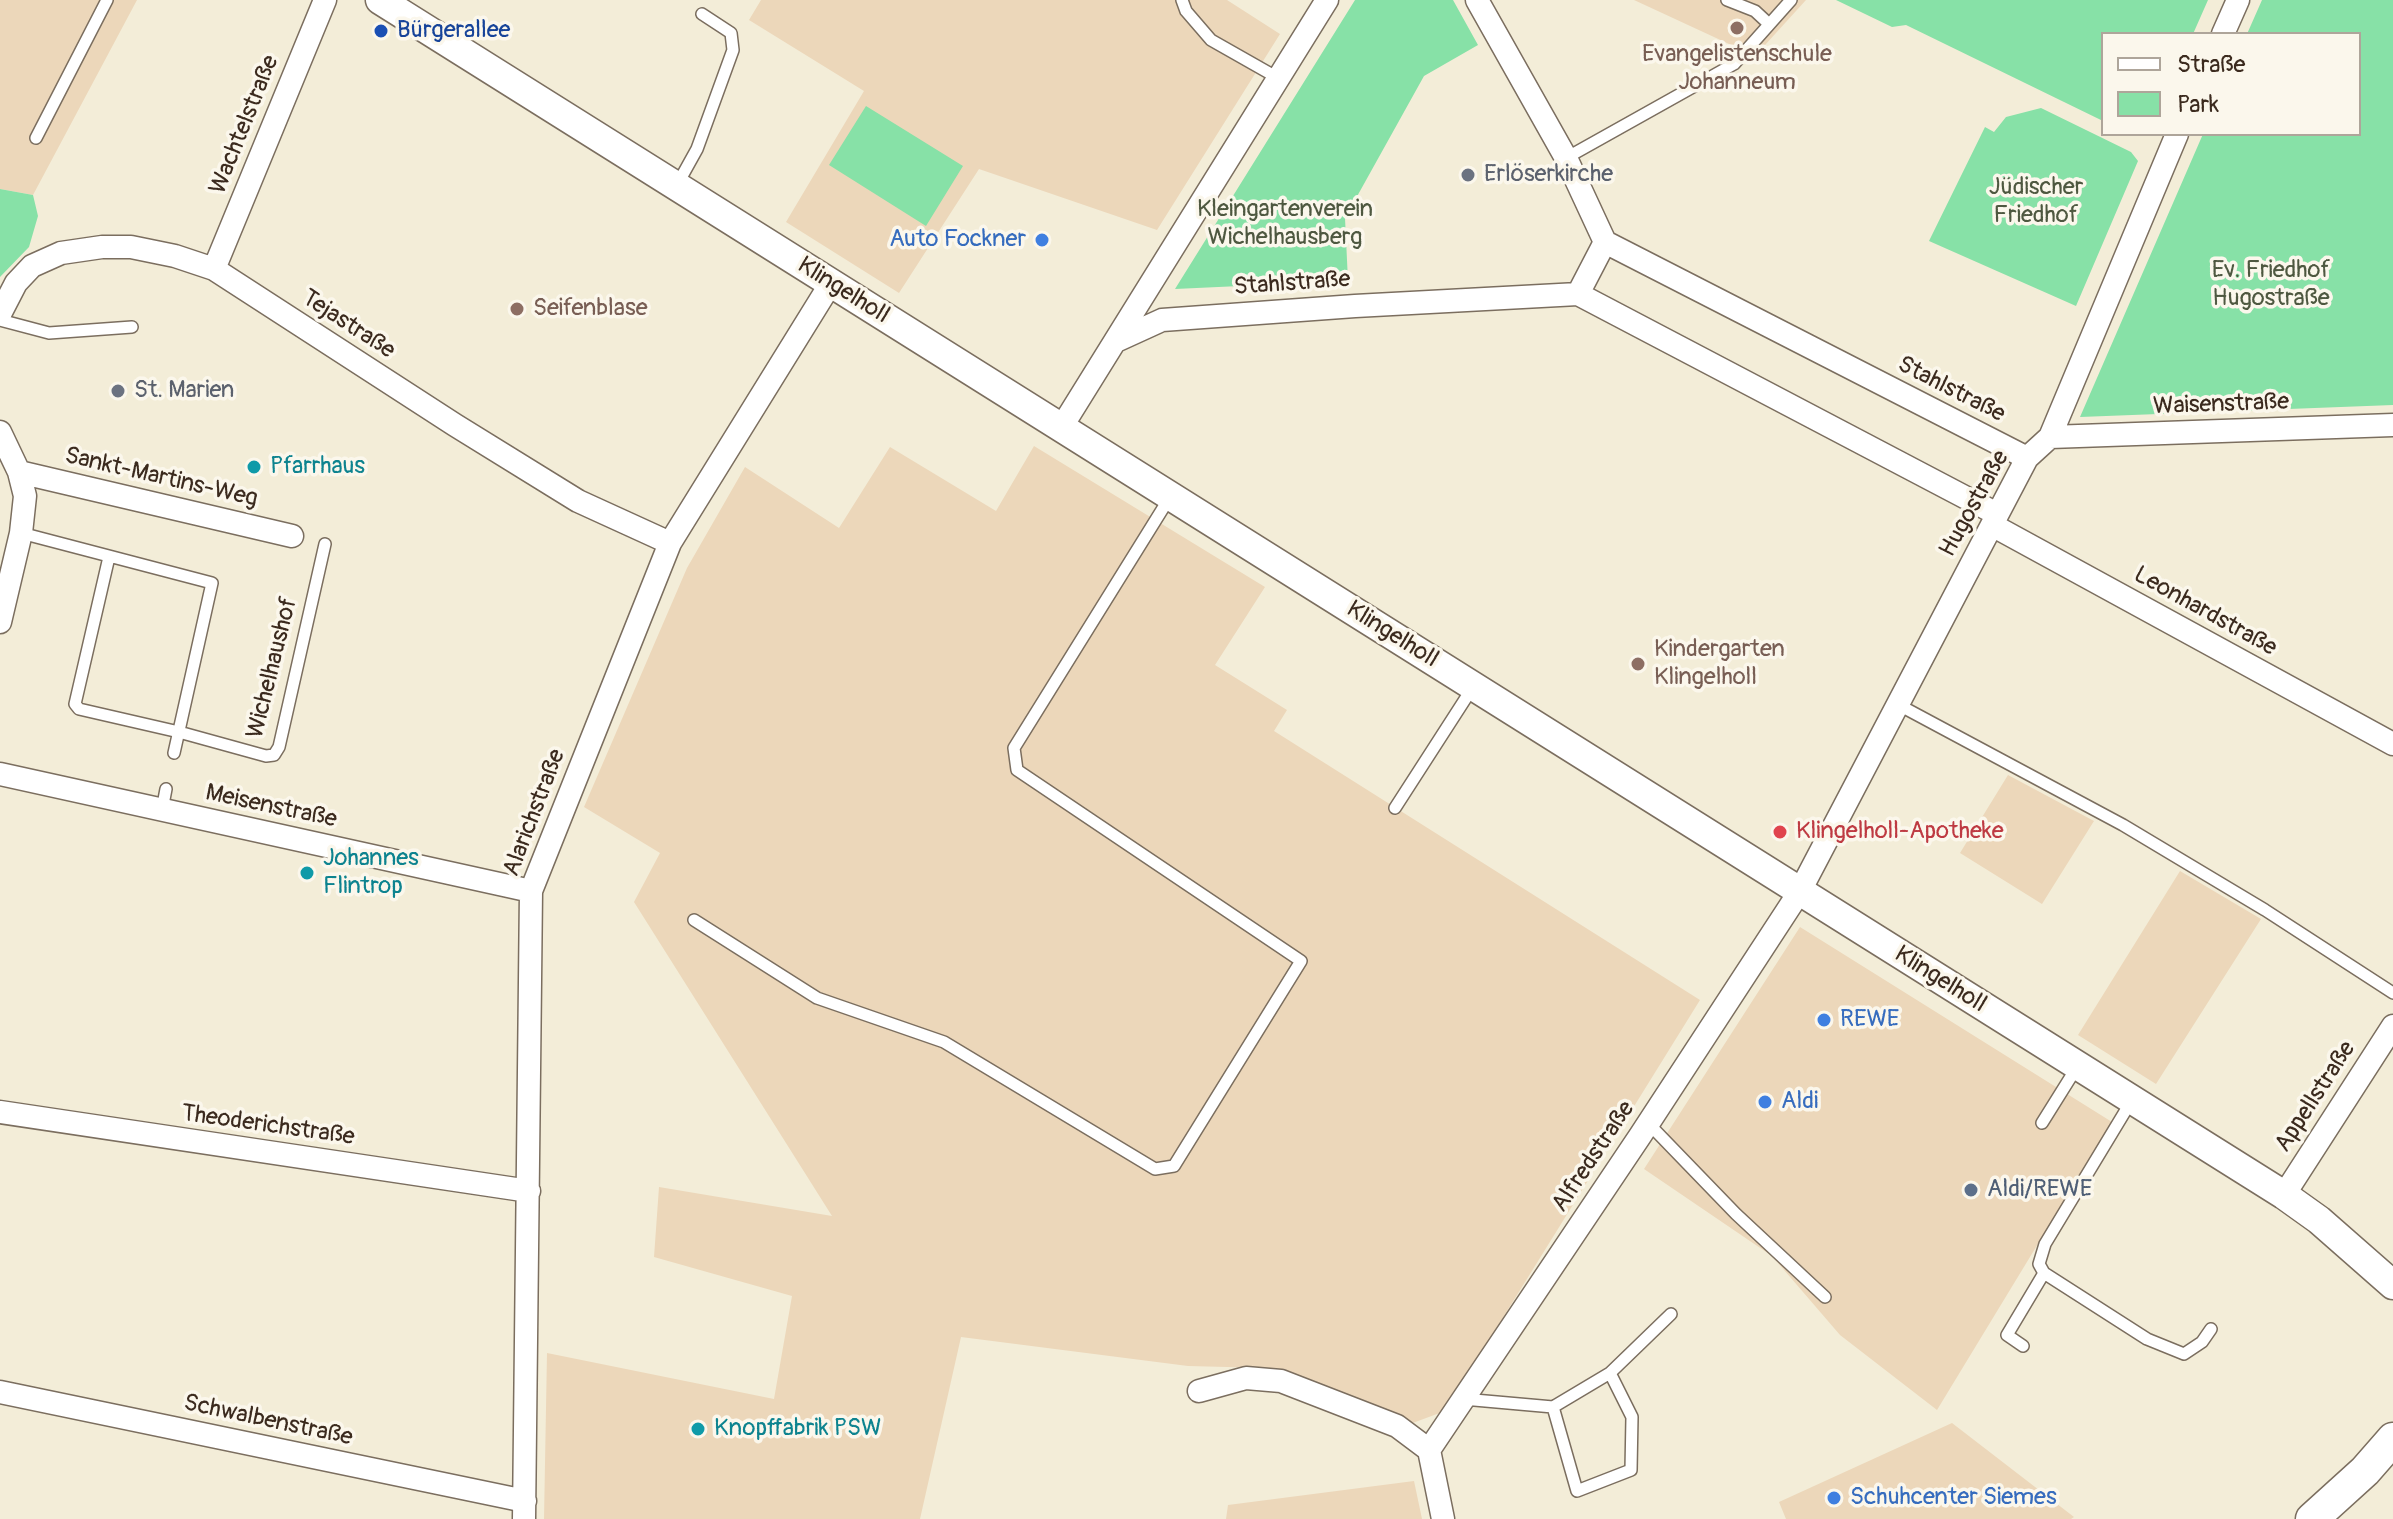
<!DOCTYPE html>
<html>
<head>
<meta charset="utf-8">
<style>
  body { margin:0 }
  #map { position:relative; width:2393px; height:1519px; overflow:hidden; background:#f3edd8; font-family:Pangolin,sans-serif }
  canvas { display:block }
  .legend { position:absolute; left:2101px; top:32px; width:260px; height:104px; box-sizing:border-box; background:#fbf7ec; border:2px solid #aea59a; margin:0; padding:10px 14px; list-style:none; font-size:24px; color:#3b2a1e }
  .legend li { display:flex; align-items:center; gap:16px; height:40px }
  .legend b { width:40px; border:2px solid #aea59a }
</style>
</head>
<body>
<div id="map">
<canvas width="2393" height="1519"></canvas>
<ul class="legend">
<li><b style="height:10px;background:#fff"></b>Straße</li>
<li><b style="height:22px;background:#87e1a7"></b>Park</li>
</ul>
</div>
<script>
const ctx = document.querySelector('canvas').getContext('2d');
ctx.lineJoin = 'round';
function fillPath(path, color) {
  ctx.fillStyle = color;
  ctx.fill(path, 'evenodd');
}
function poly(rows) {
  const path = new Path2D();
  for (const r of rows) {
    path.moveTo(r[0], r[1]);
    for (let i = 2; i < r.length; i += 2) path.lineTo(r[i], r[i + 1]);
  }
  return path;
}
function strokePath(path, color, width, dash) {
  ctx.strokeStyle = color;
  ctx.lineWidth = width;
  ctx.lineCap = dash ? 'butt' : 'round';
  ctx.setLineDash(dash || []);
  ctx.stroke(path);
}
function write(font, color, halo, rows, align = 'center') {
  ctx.font = font + ' Pangolin,sans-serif';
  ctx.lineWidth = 7;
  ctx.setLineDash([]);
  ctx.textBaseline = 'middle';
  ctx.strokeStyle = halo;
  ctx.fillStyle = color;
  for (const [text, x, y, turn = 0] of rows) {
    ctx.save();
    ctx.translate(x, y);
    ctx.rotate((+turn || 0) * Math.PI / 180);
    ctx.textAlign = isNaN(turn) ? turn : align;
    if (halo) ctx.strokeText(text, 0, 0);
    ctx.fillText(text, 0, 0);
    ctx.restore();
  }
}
fillPath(poly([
  [0,0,137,0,33,195,0,189],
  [761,0,1227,0,1280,34,1157,230,979,169,899,293,786,222,864,91,749,20],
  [1634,0,1806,0,1755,56],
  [1034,446,1265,587,1215,665,1287,710,1274,731,1700,1000,1445,1411,1410,1424,1266,1368,1188,1366,961,1337,920,1519,544,1519,547,1353,774,1399,792,1296,654,1257,659,1187,832,1216,634,902,660,853,584,807,687,568,745,467,839,528,890,447,996,511],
  [2008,775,2094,821,2042,904,1960,853],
  [2180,871,2261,919,2156,1084,2078,1035],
  [1800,927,2112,1122,1937,1410,1840,1335,1772,1256,1644,1169],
  [1952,1423,2074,1517,2071,1519,1786,1519,1779,1502],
  [1414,1481,1422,1519,1226,1519,1228,1505]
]), '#ecd7ba');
fillPath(poly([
  [1355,0,1453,0,1478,45,1424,76,1345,218,1348,281,1175,289],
  [1836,0,2208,0,2193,34,2103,34,2103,121,1906,25,1892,27],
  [2262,0,2393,0,2393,405,2080,417,2203,134,2359,134,2359,34,2247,34],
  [866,106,963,166,926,226,829,165],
  [2041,108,2131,152,2138,161,2076,306,1929,241,1985,127,1994,132,2006,117],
  [0,189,33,195,38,216,29,247,0,277]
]), '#87e1a7');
const service = poly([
  [1182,0,1186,11,1211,40,1278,78],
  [1727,0,1755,11,1769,24],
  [36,138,107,0],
  [1566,158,1734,64,1791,0],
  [677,185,697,149,733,50,731,33,702,14],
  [0,320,49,333,132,327],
  [21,533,212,583,174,753],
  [109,557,75,704,79,709,179,732,266,756,274,755,279,747,325,544],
  [1897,704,2123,825,2265,910,2393,993],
  [1395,808,1473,687],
  [162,810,166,789],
  [694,920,817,998,944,1042,1155,1169,1174,1166,1301,961,1017,770,1014,748,1170,497],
  [2132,1100,2045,1244,2039,1264,2044,1273,2147,1339,2184,1354,2202,1342,2211,1329],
  [1648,1123,1736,1214,1825,1297],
  [2042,1123,2077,1067],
  [2023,1346,2007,1335,2044,1273],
  [1610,1373,1632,1417,1631,1470,1577,1491,1553,1407,1610,1373,1671,1314],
  [1463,1399,1553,1407]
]);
const minor = poly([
  [1477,0,1566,158,1605,242],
  [2223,34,2238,0],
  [1605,242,2027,458],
  [214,269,325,0],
  [1578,294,1605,242],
  [0,314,16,283,32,266,61,253,102,247,131,247,175,256,214,269,455,425,578,501,670,543],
  [1116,341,1162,320,1355,306,1578,294,1997,514],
  [1061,428,1327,0],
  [0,432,19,472,25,496,21,533,0,622],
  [2050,437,2393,425],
  [19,472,292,536],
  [1992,525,2393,744],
  [0,774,531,891],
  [0,1112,529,1191],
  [2284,1195,2393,1026],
  [1199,1391,1246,1378,1281,1381,1397,1426,1429,1450,1443,1519],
  [0,1392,525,1501],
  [1429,1450,1640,1136,1800,891,2027,458,2050,437,2177,134],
  [524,1519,531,891,670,543,831,283]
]);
const tertiary = poly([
  [380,0,2284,1195,2319,1220,2393,1285]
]);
const secondary = poly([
  [2312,1519,2365,1471,2393,1439]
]);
strokePath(service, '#7b6e5f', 14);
strokePath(minor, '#7b6e5f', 25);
strokePath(tertiary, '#7b6e5f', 31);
strokePath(secondary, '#7b6e5f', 35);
strokePath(service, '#fff', 11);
strokePath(minor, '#fff', 22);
strokePath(tertiary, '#fff', 28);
strokePath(secondary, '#fff', 32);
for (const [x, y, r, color] of [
  [1737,28,8,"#8d6e63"],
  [381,31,8,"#1a4fb4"],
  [1468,175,8,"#6b7280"],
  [1042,240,8,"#3f7fe0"],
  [517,309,8,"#8d6e63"],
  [118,391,8,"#6b7280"],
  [254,467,8,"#0f9aa8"],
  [1638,664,8,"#8d6e63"],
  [1780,832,8,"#e0444e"],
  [307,873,8,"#0f9aa8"],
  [1824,1020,8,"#3f7fe0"],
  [1765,1102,8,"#3f7fe0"],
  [1971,1190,8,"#5c6f8a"],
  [698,1429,8,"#0f9aa8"],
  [1834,1498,8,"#3f7fe0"]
]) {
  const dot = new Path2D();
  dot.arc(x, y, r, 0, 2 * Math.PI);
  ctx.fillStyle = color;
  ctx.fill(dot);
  strokePath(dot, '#fbf7ec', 3);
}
write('24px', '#164399', '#fbf7ec', [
  ["Bürgerallee",397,31]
], 'left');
write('24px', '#785e54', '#fbf7ec', [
  ["Evangelistenschule",1737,55,"center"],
  ["Johanneum",1737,83,"center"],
  ["Seifenblase",533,309],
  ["Kindergarten",1654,650],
  ["Klingelholl",1654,678]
], 'left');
write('24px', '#3b2a1e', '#fbf7ec', [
  ["Wachtelstraße",245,125,-68],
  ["Stahlstraße",1292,284,-4],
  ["Klingelholl",843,291,32],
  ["Tejastraße",348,325,33],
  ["Stahlstraße",1951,390,27],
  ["Waisenstraße",2221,405,-2],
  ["Sankt-Martins-Weg",161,478,13],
  ["Hugostraße",1975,504,-61],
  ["Leonhardstraße",2205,612,29],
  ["Klingelholl",1392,635,32],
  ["Wichelhaushof",273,668,-76],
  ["Meisenstraße",271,807,12],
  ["Alarichstraße",535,813,-69],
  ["Klingelholl",1940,980,32],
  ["Appellstraße",2316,1097,-57],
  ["Theoderichstraße",268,1126,8],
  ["Alfredstraße",1594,1157,-56],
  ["Schwalbenstraße",268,1421,12]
]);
write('24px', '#5b616d', '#fbf7ec', [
  ["Erlöserkirche",1484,175],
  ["St. Marien",134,391]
], 'left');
write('24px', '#4e5840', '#fbf7ec', [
  ["Jüdischer",2036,188],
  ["Friedhof",2036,216],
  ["Kleingartenverein",1285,210],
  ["Wichelhausberg",1285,238],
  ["Ev. Friedhof",2271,271],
  ["Hugostraße",2271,299]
]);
write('24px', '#366cbe', '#fbf7ec', [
  ["Auto Fockner",1026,240,"right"],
  ["REWE",1840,1020],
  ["Aldi",1781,1102],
  ["Schuhcenter Siemes",1850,1498]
], 'left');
write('24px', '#0d838f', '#fbf7ec', [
  ["Pfarrhaus",270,467],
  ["Johannes",323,859],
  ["Flintrop",323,887],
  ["Knopffabrik PSW",714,1429]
], 'left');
write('24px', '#be3a42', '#fbf7ec', [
  ["Klingelholl-Apotheke",1796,832]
], 'left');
write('24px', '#4e5e75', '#fbf7ec', [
  ["Aldi/REWE",1987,1190]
], 'left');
</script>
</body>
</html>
